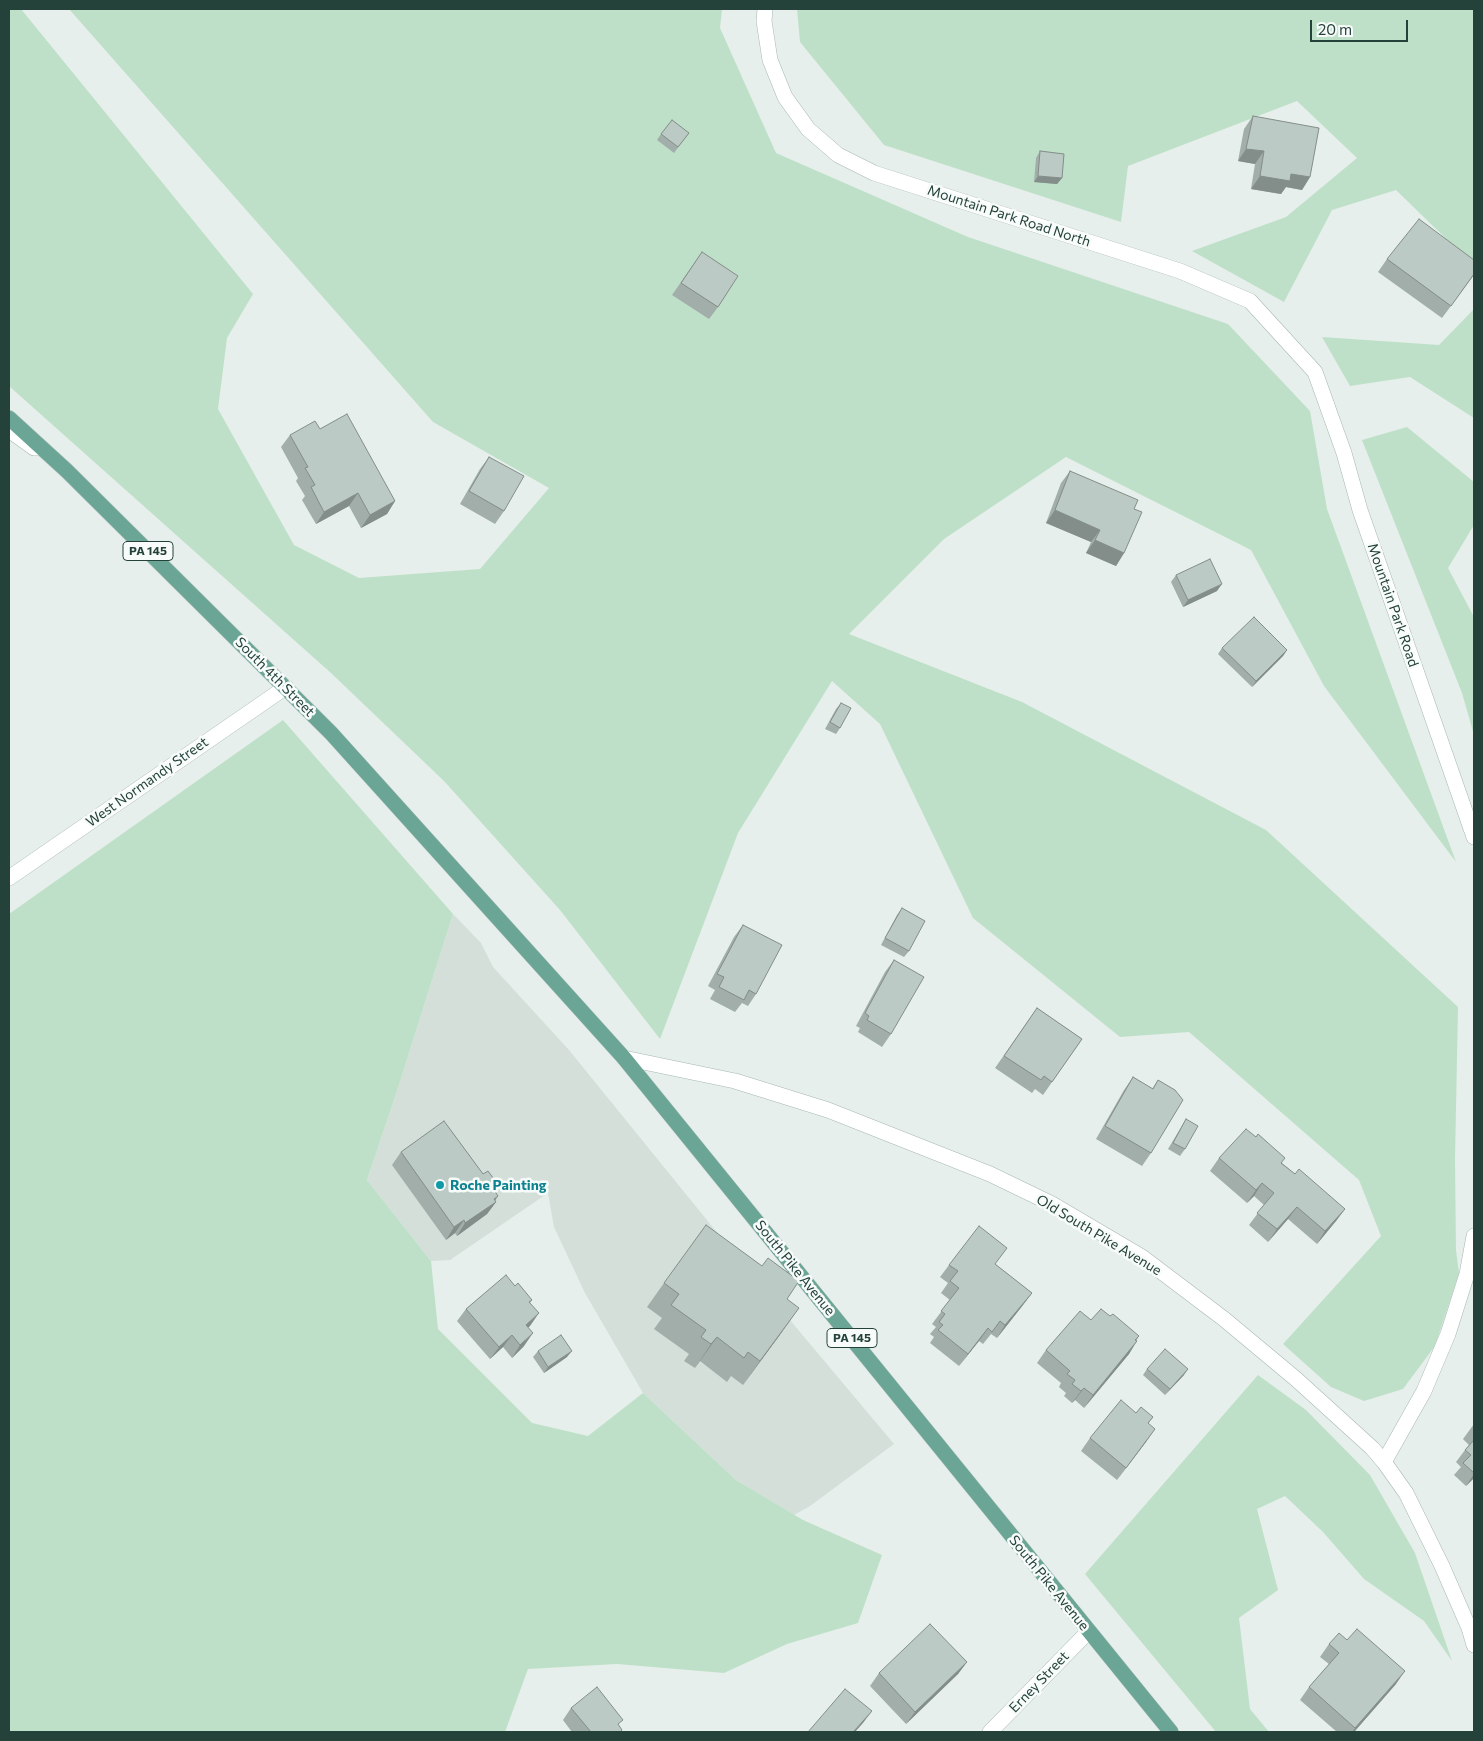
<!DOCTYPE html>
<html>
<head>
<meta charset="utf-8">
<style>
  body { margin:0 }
  #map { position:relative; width:1483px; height:1741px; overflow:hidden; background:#e6efeb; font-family:Commissioner,sans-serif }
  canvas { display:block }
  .frame { position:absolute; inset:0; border:10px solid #24423a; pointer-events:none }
  .scale { position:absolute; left:1310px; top:20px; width:98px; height:22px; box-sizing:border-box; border:2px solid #24423a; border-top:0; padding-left:6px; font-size:15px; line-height:18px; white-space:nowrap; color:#24423a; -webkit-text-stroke:4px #f7fbf9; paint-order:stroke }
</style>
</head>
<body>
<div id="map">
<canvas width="1483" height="1741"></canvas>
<div class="frame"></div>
<div class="scale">20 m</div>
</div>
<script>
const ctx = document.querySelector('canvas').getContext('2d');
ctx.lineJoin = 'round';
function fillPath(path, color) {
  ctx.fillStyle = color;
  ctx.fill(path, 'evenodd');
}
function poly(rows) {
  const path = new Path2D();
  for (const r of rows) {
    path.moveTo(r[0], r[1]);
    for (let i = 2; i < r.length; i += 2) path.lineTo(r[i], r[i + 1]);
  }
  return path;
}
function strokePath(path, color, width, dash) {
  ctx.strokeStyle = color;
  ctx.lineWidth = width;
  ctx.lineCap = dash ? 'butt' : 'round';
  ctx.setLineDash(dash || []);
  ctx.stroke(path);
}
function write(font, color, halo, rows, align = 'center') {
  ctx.font = font + ' Commissioner,sans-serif';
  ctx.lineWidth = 5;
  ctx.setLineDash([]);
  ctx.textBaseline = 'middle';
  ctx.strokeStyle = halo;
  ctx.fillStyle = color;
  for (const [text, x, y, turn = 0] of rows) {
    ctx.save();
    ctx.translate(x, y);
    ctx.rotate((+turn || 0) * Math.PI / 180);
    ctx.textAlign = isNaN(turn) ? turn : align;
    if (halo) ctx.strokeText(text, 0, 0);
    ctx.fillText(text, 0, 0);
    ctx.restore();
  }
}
fillPath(poly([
  [453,914,481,943,493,967,569,1050,732,1251,894,1444,810,1506,794,1515,736,1480,643,1393,585,1293,554,1227,548,1193,450,1260,431,1261,367,1180,397,1091]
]), '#d4dfda');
fillPath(poly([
  [9,9,21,9,253,294,227,338,218,409,294,545,359,578,480,569,549,488,433,422,69,9,722,9,720,28,776,153,968,237,1228,324,1310,411,1327,509,1456,862,1324,686,1251,550,1066,457,944,539,849,634,1022,702,1266,830,1458,1007,1455,1160,1456,1250,1459,1273,1435,1346,1403,1389,1364,1401,1331,1387,1283,1344,1381,1236,1359,1180,1189,1032,1120,1037,973,918,880,724,832,681,738,833,660,1039,560,910,444,781,331,673,9,386],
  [797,9,1474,9,1474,266,1396,190,1332,210,1284,302,1192,251,1286,217,1357,158,1297,101,1128,166,1121,222,884,145,800,42],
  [1474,309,1474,418,1410,377,1350,386,1322,337,1439,345],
  [1407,427,1474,482,1474,525,1448,568,1474,617,1474,735,1462,693,1362,440],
  [283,720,453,914,397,1091,367,1180,431,1261,438,1329,532,1423,588,1436,643,1393,736,1480,803,1520,882,1555,858,1623,787,1644,724,1673,617,1664,528,1669,505,1732,9,1732,9,914],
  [1258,1375,1306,1410,1370,1475,1415,1553,1452,1661,1424,1621,1364,1579,1323,1532,1285,1496,1257,1509,1278,1590,1239,1618,1250,1709,1269,1732,1216,1732,1085,1574]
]), '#bfe0c8');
const street = poly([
  [765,9,764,21,770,60,785,97,808,129,838,155,874,173,1180,271,1250,301,1315,372,1344,453,1360,510,1474,837],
  [9,430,34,448],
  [9,878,286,687],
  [624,1058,735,1081,828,1110,990,1174,1052,1204,1142,1257,1224,1319,1296,1379,1372,1448,1384,1462,1406,1493,1442,1566,1469,1628,1474,1645],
  [1384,1462,1424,1391,1448,1334,1467,1274,1474,1236],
  [990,1732,1088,1632]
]);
const primary = poly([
  [9,418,67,471,331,733,624,1058,1171,1732]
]);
strokePath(street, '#a8b8b2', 16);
strokePath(primary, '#c2cac8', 16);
strokePath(street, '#fff', 15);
strokePath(primary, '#6aa596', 15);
fillPath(poly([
  [1253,116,1310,177,1302,190,1286,187,1281,194,1251,189,1255,164,1238,161,1244,129],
  [689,133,674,153,657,140,661,134],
  [1040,151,1062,178,1057,184,1034,182,1036,158],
  [702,252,718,307,709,319,672,295],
  [1387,259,1474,275,1442,318,1378,272],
  [320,429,395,501,387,514,361,528,349,506,316,524,302,500,305,496,296,481,298,478,281,447,290,435],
  [489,457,504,511,495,524,460,504,480,469],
  [1070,471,1134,509,1124,553,1116,566,1086,553,1091,542,1046,523,1061,483],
  [1176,575,1217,591,1183,607,1171,582],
  [1222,648,1287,650,1283,656,1252,687,1218,654],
  [841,703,840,728,836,734,825,729,836,709],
  [902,908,909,951,904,957,881,945,897,915],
  [743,925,756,994,748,1006,742,1003,735,1012,710,999,715,990,708,986,734,937],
  [894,960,891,1034,882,1047,858,1032,860,1028,856,1026,885,972],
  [1037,1008,1082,1039,1043,1095,1035,1089,1032,1093,995,1068],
  [1133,1077,1152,1089,1158,1080,1151,1153,1142,1166,1096,1139,1124,1090],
  [1186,1119,1185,1149,1180,1156,1168,1149],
  [401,1152,483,1174,499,1186,495,1192,495,1201,496,1202,487,1214,457,1236,455,1233,446,1240,392,1165],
  [1219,1158,1282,1163,1295,1174,1345,1209,1336,1221,1317,1244,1288,1219,1268,1242,1249,1225,1264,1205,1254,1196,1247,1203,1210,1171],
  [995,1264,1032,1293,1023,1305,997,1338,991,1334,983,1344,979,1341,959,1366,930,1343,934,1337,930,1334,936,1327,932,1324,950,1300,941,1293,948,1283,940,1277,949,1265],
  [664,1283,787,1299,782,1332,743,1385,731,1376,727,1382,700,1361,695,1368,684,1361,689,1354,654,1329,662,1318,647,1307],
  [515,1286,532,1300,530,1303,530,1326,528,1327,524,1346,512,1358,503,1347,490,1359,457,1321,466,1309],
  [1110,1316,1139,1336,1129,1354,1084,1408,1075,1400,1072,1403,1064,1396,1066,1393,1059,1387,1061,1383,1037,1363,1046,1350,1091,1320],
  [538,1351,567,1357,544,1373,533,1357],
  [1147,1369,1184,1375,1165,1395,1143,1375],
  [1136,1413,1153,1417,1148,1424,1146,1442,1117,1480,1081,1451,1090,1438],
  [1474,1424,1474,1480,1473,1479,1466,1486,1454,1475,1461,1467,1456,1462,1465,1450,1469,1445,1463,1439],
  [1347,1640,1396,1684,1354,1732,1337,1732,1300,1700,1309,1687,1329,1664,1320,1657,1329,1644],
  [967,1662,958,1674,906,1724,870,1686,879,1673],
  [571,1708,619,1726,621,1732,572,1732,563,1720]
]), '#a1aea9');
fillPath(poly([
  [1246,149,1264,151,1255,164,1238,161],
  [1291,174,1310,177,1302,190,1286,187,1281,194,1251,189,1260,176],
  [1038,176,1062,178,1057,184,1034,182],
  [358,493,349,506,316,524,324,512],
  [395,501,387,514,361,528,370,515],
  [1055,510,1100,530,1091,542,1046,523],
  [1095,540,1124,553,1116,566,1086,553],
  [1222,584,1217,591,1183,607,1188,600],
  [1287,650,1283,656,1252,687,1256,681],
  [1262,1183,1254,1196,1247,1203,1256,1190],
  [498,1196,493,1204,496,1202,487,1214,457,1236,465,1223],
  [1297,1207,1288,1219,1268,1242,1277,1229],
  [1345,1209,1336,1221,1317,1244,1325,1231],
  [464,1220,455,1233,446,1240,454,1227],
  [1032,1293,1023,1305,997,1338,1005,1325],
  [799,1308,782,1332,743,1385,760,1361],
  [539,1313,530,1326,517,1337,526,1325],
  [988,1328,979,1341,959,1366,968,1354],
  [533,1333,524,1346,512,1358,520,1345],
  [512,1335,503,1347,490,1359,499,1347],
  [717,1337,700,1361,695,1368,711,1344],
  [1137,1341,1129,1354,1084,1408,1093,1395],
  [572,1351,567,1357,544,1373,548,1367],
  [1188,1369,1184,1375,1165,1395,1170,1389],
  [1084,1388,1075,1400,1072,1403,1081,1391],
  [1155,1429,1146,1442,1117,1480,1126,1468],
  [1474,1474,1474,1477,1473,1479,1466,1486],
  [967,1662,958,1674,906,1724,915,1712],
  [1405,1671,1396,1684,1354,1732,1352,1732],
  [872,1711,863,1723,855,1732,853,1732]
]), '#838d89');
const building = poly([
  [1253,116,1319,128,1310,177,1291,174,1290,181,1260,176,1264,151,1246,149,1253,116],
  [672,120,689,133,678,147,661,134,672,120],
  [1040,151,1064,154,1062,178,1038,176,1040,151],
  [1419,219,1474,260,1474,274,1451,306,1387,259,1419,219],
  [702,252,738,276,718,307,681,283,702,252],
  [347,414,395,501,370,515,358,493,324,512,311,487,315,485,305,468,308,467,290,435,315,421,320,429,347,414],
  [489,457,524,476,504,511,469,491,489,457],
  [1070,471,1138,500,1134,509,1142,512,1124,553,1095,540,1100,530,1055,510,1070,471],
  [1210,559,1222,584,1188,600,1176,575,1210,559],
  [1254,617,1287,650,1256,681,1222,648,1254,617],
  [841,703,851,708,840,728,830,722,841,703],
  [902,908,925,921,909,951,885,938,902,908],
  [743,925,782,945,756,994,749,990,744,1000,719,987,724,977,717,974,743,925],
  [894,960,924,977,891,1034,867,1020,869,1016,865,1013,894,960],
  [1037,1008,1082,1039,1052,1082,1044,1076,1041,1080,1004,1056,1037,1008],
  [1133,1077,1153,1089,1158,1080,1175,1090,1183,1100,1151,1153,1105,1126,1133,1077],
  [1186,1119,1198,1126,1185,1149,1173,1143,1186,1119],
  [444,1121,483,1174,488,1171,499,1186,494,1190,498,1196,494,1199,496,1202,465,1223,464,1220,454,1227,401,1152,444,1121],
  [1246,1129,1256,1137,1258,1134,1285,1158,1281,1163,1295,1174,1299,1169,1345,1209,1325,1231,1297,1207,1277,1229,1257,1213,1274,1193,1262,1183,1256,1190,1219,1158,1246,1129],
  [706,1225,762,1266,768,1258,799,1281,787,1299,799,1308,760,1361,748,1352,744,1358,717,1337,711,1344,701,1337,706,1330,671,1305,679,1294,664,1283,706,1225],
  [979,1226,1007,1248,995,1264,1032,1293,1005,1325,1000,1321,992,1332,988,1328,968,1354,938,1330,943,1325,939,1322,945,1314,941,1311,959,1288,950,1281,958,1271,949,1265,979,1226],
  [506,1275,515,1286,518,1283,532,1300,529,1302,539,1313,526,1325,533,1333,520,1345,512,1335,499,1347,466,1309,506,1275],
  [1101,1309,1110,1316,1113,1314,1139,1336,1135,1340,1137,1341,1093,1395,1084,1388,1081,1391,1072,1384,1075,1380,1067,1374,1070,1371,1046,1350,1080,1311,1091,1320,1101,1309],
  [561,1335,572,1351,548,1367,538,1351,561,1335],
  [1165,1349,1188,1369,1170,1389,1147,1369,1165,1349],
  [1121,1400,1136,1413,1141,1407,1153,1417,1148,1423,1155,1429,1126,1468,1090,1438,1121,1400],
  [1474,1440,1474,1473,1463,1463,1471,1455,1465,1450,1474,1440],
  [930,1624,967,1662,915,1712,879,1673,930,1624],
  [1357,1629,1405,1671,1355,1728,1309,1687,1339,1653,1329,1644,1339,1633,1347,1640,1357,1629],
  [597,1687,623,1720,618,1724,622,1730,620,1732,591,1732,571,1708,597,1687],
  [845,1689,872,1711,854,1731,856,1732,808,1732,845,1689]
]);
fillPath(building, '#bbcac4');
strokePath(building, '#838d89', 1);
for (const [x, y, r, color] of [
  [440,1185,5,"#0f9aa8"]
]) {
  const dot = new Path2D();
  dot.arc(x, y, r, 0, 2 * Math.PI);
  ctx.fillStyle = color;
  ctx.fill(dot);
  strokePath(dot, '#f7fbf9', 2);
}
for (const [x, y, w] of [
  [148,551,50],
  [852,1338,50]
]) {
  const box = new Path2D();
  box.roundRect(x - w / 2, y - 9.5, w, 19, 4);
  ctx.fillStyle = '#f7fbf9';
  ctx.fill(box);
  strokePath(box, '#24423a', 1);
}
write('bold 12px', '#24423a', null, [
  ["PA 145",148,551],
  ["PA 145",852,1338]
]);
write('14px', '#24423a', '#f7fbf9', [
  ["Mountain Park Road North",1009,216,18],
  ["Mountain Park Road",1393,605,71],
  ["South 4th Street",275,677,45],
  ["West Normandy Street",147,782,-35],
  ["Old South Pike Avenue",1099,1235,31],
  ["South Pike Avenue",795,1268,51],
  ["South Pike Avenue",1049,1583,51],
  ["Erney Street",1039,1682,-46]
]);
write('bold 14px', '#0d838f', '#f7fbf9', [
  ["Roche Painting",450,1185]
], 'left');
</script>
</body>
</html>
